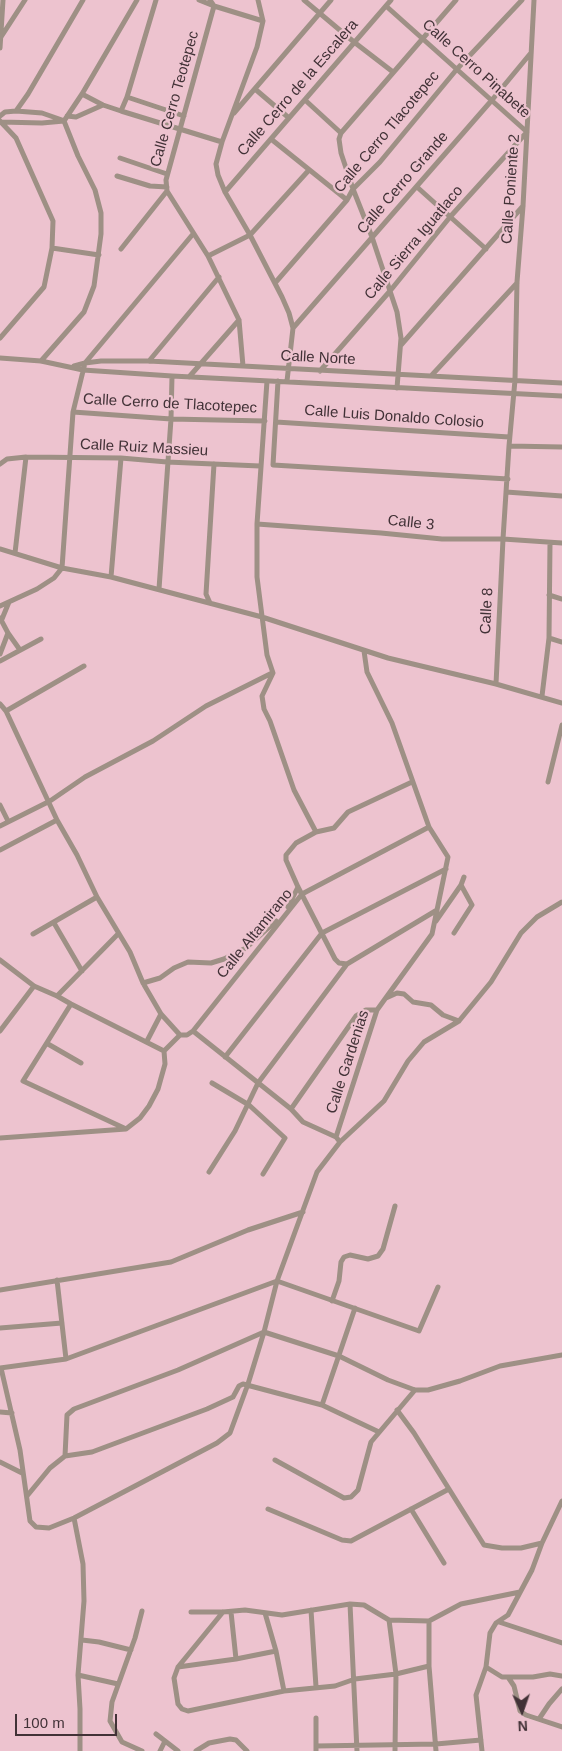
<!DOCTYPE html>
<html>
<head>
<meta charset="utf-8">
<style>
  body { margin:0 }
  #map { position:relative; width:562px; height:1751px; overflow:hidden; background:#edc3cf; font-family:Helvetica,sans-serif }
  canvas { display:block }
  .north { position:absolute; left:497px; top:1686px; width:50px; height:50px; -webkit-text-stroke:4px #edc3cf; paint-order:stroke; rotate:177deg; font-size:14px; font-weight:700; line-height:20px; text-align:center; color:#423237 }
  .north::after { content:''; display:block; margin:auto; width:18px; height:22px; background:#423237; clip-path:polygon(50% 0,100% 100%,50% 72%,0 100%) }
  .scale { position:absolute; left:15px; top:1714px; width:102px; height:22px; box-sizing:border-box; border:2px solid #423237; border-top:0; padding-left:6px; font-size:15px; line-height:18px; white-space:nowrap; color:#423237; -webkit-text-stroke:4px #edc3cf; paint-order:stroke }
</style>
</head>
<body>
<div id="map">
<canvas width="562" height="1751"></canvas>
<div class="north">N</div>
<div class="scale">100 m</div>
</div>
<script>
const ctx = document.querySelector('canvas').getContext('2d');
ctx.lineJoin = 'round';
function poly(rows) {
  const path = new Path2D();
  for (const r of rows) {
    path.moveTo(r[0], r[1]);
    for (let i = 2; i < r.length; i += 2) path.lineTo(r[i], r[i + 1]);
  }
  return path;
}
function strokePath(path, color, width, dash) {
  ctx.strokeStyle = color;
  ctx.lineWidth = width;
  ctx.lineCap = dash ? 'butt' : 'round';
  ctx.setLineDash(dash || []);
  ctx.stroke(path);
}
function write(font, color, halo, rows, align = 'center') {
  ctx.font = font + ' Helvetica,sans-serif';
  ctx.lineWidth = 4.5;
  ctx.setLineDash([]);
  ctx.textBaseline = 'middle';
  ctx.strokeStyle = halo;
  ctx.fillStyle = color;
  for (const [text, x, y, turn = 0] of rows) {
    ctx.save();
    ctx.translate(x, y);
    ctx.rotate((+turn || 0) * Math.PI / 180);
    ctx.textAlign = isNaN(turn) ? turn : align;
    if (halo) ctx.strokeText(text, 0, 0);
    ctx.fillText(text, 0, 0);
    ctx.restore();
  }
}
strokePath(poly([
  [199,0,214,6,263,21],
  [210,0,214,6,166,180,167,191,208,256,239,320,243,366],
  [258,0,263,21,257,47,222,142,216,164,218,175,225,192,250,235,282,297,289,313,293,328,287,381],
  [304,0,354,42,393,72],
  [1,37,25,0],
  [0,48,3,0],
  [255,89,289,118],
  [82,94,103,105,121,111,222,142],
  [127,97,184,116],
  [305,100,341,133],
  [16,111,42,113,62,120],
  [121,111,127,97,156,0],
  [234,113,331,0],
  [0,116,5,112,16,111,28,94,83,0],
  [67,116,76,117,103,105],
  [0,121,16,138,53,221,52,248,44,287,0,338],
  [1,122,42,123,64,121],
  [341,133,339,139,341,153,353,189,372,237,397,312,401,338,397,388],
  [341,133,456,0],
  [271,139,347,200],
  [120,158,167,174],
  [117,176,150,186,167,187],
  [417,187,486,249],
  [225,192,391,0],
  [52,248,99,255],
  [121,249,167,191],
  [208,256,250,235,309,170],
  [275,283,347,200,353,189,380,162,457,69,522,0],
  [293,328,492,100,530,54],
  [401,345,523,206],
  [0,358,41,361,83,370,172,376,562,396],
  [41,361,84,312,94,286,101,234,101,213,95,190,78,156,64,121,82,94,137,0],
  [149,361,219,277],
  [74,366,85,363,101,361,149,361,562,383],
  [320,371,390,291,450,217,527,132,386,6],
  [431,376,517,283],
  [189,377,239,320],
  [267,381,257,524,257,577,267,655,273,673,262,696,264,709,270,721,294,790,316,832],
  [278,381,273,465,508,479],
  [73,412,171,419,265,421],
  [276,422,509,437],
  [509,446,562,447],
  [0,464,7,459,26,457,121,458,167,462,260,466],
  [506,492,562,496],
  [257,524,381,533,442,539,503,539,562,543],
  [0,549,62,568,111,577,262,617,388,658,496,684,562,703],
  [15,553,26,457],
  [111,577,121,458],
  [159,589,171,419,172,376],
  [549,595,562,599],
  [210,603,206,594,214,464],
  [0,606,37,589,54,578,62,568,73,412,85,363,193,234],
  [0,618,8,633,20,650],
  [2,619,9,602],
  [549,638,562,642],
  [0,654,8,633],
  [0,661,41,639],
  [496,684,503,539,509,446,515,380,517,282,523,206,534,0],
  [542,696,549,638,550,543],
  [0,704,6,711,57,820,77,855,97,897,130,952,143,983,161,1014,180,1035,187,1035,193,1031,302,894,429,827],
  [6,711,84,666],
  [548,782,562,725],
  [0,805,8,821],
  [0,826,50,801,85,777,153,741,206,706,272,673],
  [0,850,57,820],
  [288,907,298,887],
  [436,921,461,885,464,877],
  [54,923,82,971],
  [454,933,472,905,461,885],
  [33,934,97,897],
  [0,960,34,986,57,996,71,1004,164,1051],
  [347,964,339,963,335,959,298,887,286,860,286,855,296,843,316,832,334,828,348,812,412,782],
  [143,983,160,978,174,968,188,962,211,963,224,959,246,948,276,921],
  [57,996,118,934],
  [386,998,397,993,404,994,413,1002,431,1005,443,1015,459,1021],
  [71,1004,23,1081,124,1128],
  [0,1031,34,986],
  [193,1031,291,1109,303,1122,336,1137],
  [147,1041,161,1014],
  [48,1044,81,1063],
  [164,1051,180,1035],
  [225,1057,322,933,446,869],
  [212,1083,249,1105,285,1138,263,1174],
  [291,1109,356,1016,366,1010,377,1010],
  [0,1138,126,1129,140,1118,149,1106,158,1089,165,1064,164,1051],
  [340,1142,336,1137,377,1010,432,934,448,857,429,827,392,723,367,672,364,651],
  [209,1172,235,1131,258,1083,347,964,437,910],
  [57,1280,66,1359],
  [0,1290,171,1262,248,1230,303,1212],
  [332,1301,339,1281,341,1262,344,1257,350,1255,368,1259,378,1256,383,1249,395,1206],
  [0,1328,62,1323],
  [0,1368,66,1359,277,1281,419,1331,438,1287],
  [1,1368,20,1450,30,1521,36,1527,49,1528,74,1518,217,1443,230,1433,248,1384,264,1332,277,1281,317,1172,340,1142,384,1101,408,1061,424,1042,459,1021,491,982,521,933,537,917,562,902],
  [322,1405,355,1308],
  [397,1410,414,1433,484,1545,502,1548,521,1548,542,1543],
  [0,1412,12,1413],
  [65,1456,67,1415,74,1409,178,1370,264,1332,339,1356,388,1380,415,1390,428,1390,460,1381,500,1366,562,1355],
  [275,1460,344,1498,351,1497,358,1490,371,1442,415,1390],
  [0,1462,22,1473],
  [27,1496,50,1468,65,1456,92,1452,207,1409,233,1397,239,1386,243,1384,322,1405,379,1432],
  [268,1509,342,1540,351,1541,449,1489],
  [411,1509,444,1563],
  [74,1518,83,1564,84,1601,78,1675,80,1709,80,1751],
  [350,1604,357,1751],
  [311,1610,316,1687],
  [191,1612,223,1612,245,1610,282,1615,350,1604,364,1605,389,1620,429,1621,461,1604,520,1592],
  [223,1612,178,1667,174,1678,178,1704,182,1709,188,1711,284,1691,335,1686,355,1679,396,1674,429,1666],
  [231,1612,236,1659],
  [265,1613,276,1651,284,1691],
  [389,1620,396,1674,395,1751],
  [429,1621,429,1666,436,1751],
  [499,1622,562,1643],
  [82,1640,99,1642,131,1650],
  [178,1667,236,1659,276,1651],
  [486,1667,502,1677,508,1677,514,1686,520,1711,526,1715,562,1727],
  [78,1675,118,1684],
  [508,1677,533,1677,550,1674,562,1676],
  [316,1718,316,1751],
  [539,1719,549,1704,562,1689],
  [156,1734,178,1751],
  [316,1746,436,1744,481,1740],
  [142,1751,122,1742,110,1721,112,1702,135,1638,142,1611],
  [160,1751,165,1741],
  [196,1751,209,1743,230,1739,236,1740,247,1751],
  [482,1751,476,1695,486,1667,490,1633,496,1623,508,1615,532,1570,542,1543,562,1501]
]), '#9e9085', 5);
write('15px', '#423237', '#edc3cf', [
  ["Calle Cerro Pinabete",476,69,42],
  ["Calle Cerro de la Escalera",298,88,-49],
  ["Calle Cerro Teotepec",175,99,-74],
  ["Calle Cerro Tlacotepec",387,132,-50],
  ["Calle Cerro Grande",403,183,-49],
  ["Calle Poniente 2",511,189,-86],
  ["Calle Sierra Iguatlaco",414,243,-50],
  ["Calle Norte",318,358,3],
  ["Calle Cerro de Tlacotepec",170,404,3],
  ["Calle Luis Donaldo Colosio",394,417,4],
  ["Calle Ruiz Massieu",144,448,3],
  ["Calle 3",411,523,6],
  ["Calle 8",487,611,-87],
  ["Calle Altamirano",255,934,-51],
  ["Calle Gardenias",348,1062,-72]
]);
</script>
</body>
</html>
